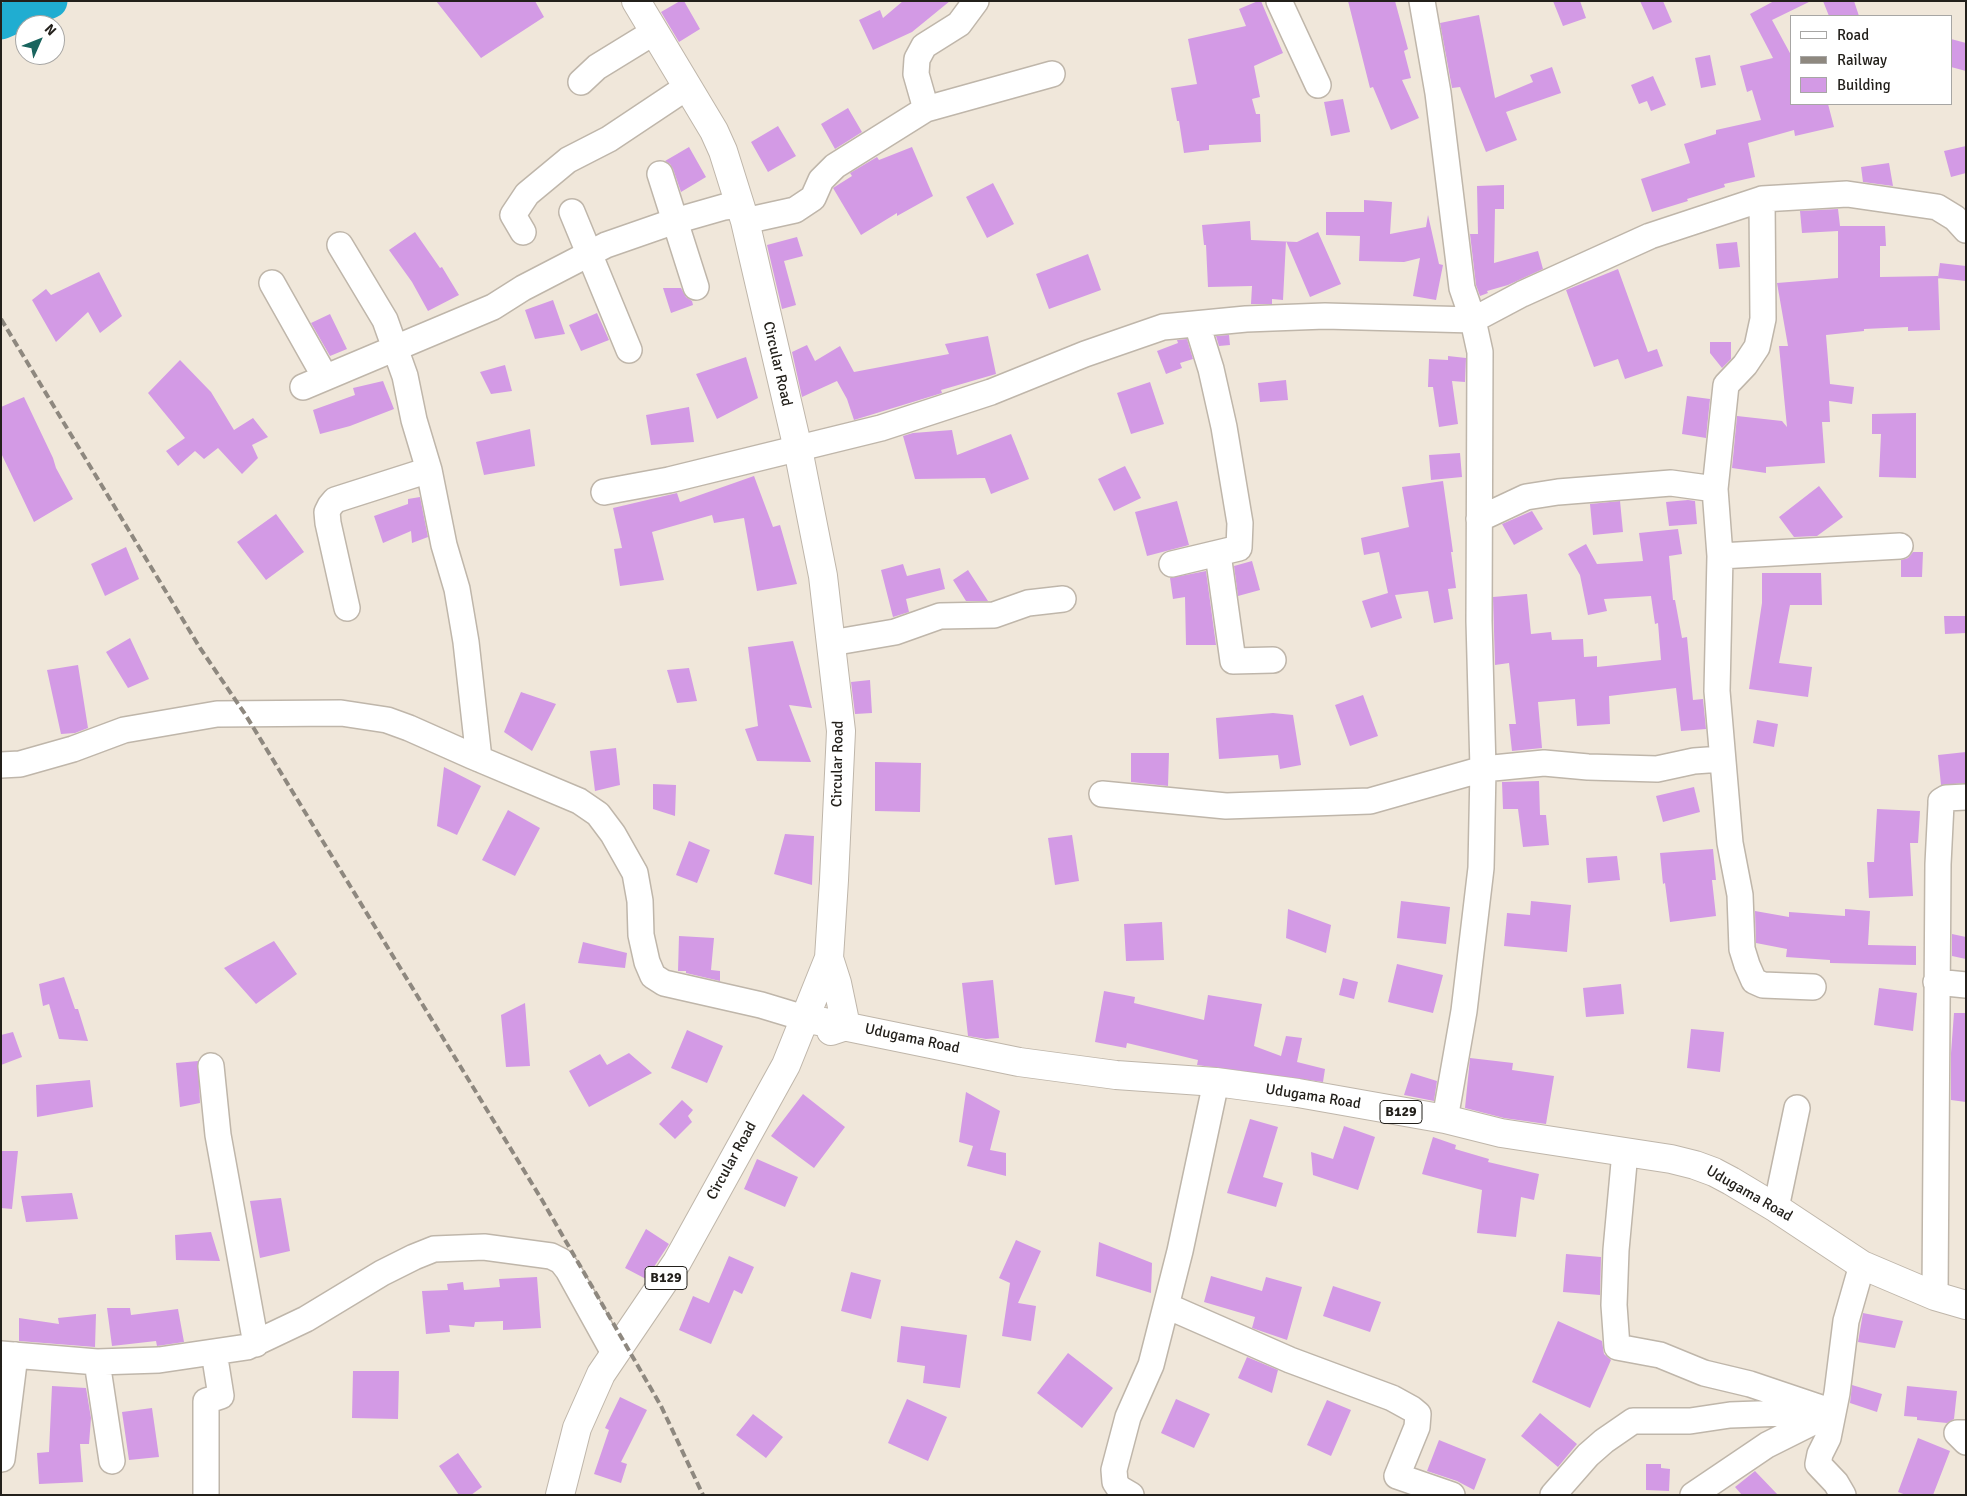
<!DOCTYPE html>
<html>
<head>
<meta charset="utf-8">
<style>
  body { margin:0 }
  #map { position:relative; width:1967px; height:1496px; overflow:hidden; background:#f0e7da; font-family:Signika,sans-serif }
  canvas { display:block }
  .frame { position:absolute; inset:0; border:2px solid #23201b; pointer-events:none }
  .legend { position:absolute; left:1790px; top:15px; width:162px; height:90px; box-sizing:border-box; background:#fff; border:1px solid #a7a6a4; margin:0; padding:6px 9px; list-style:none; font-size:15px; color:#23201b }
  .legend li { display:flex; align-items:center; gap:10px; height:25px }
  .legend b { width:25px; border:1px solid #a7a6a4 }
  .north { position:absolute; left:15px; top:15px; width:50px; height:50px; box-sizing:border-box; background:#fff; border:1px solid #a7a6a4; border-radius:50%; rotate:46deg; font-size:14px; font-weight:700; line-height:20px; text-align:center; color:#23201b }
  .north::after { content:''; display:block; margin:auto; width:18px; height:22px; background:#19645e; clip-path:polygon(50% 0,100% 100%,50% 72%,0 100%) }
</style>
</head>
<body>
<div id="map">
<canvas width="1967" height="1496"></canvas>
<div class="frame"></div>
<ul class="legend">
<li><b style="height:6px;background:#fff"></b>Road</li>
<li><b style="height:6px;background:#8e887f"></b>Railway</li>
<li><b style="height:14px;background:#d39ae5"></b>Building</li>
</ul>
<div class="north">N</div>
</div>
<script>
const ctx = document.querySelector('canvas').getContext('2d');
ctx.lineJoin = 'round';
function poly(rows) {
  const path = new Path2D();
  for (const r of rows) {
    path.moveTo(r[0], r[1]);
    for (let i = 2; i < r.length; i += 2) path.lineTo(r[i], r[i + 1]);
  }
  return path;
}
function strokePath(path, color, width, dash) {
  ctx.strokeStyle = color;
  ctx.lineWidth = width;
  ctx.lineCap = dash ? 'butt' : 'round';
  ctx.setLineDash(dash || []);
  ctx.stroke(path);
}
function fillPath(path, color) {
  ctx.fillStyle = color;
  ctx.fill(path, 'evenodd');
}
function write(font, color, halo, rows, align = 'center') {
  ctx.font = font + ' Signika,sans-serif';
  ctx.lineWidth = 4;
  ctx.setLineDash([]);
  ctx.textBaseline = 'middle';
  ctx.strokeStyle = halo;
  ctx.fillStyle = color;
  for (const [text, x, y, turn = 0] of rows) {
    ctx.save();
    ctx.translate(x, y);
    ctx.rotate((+turn || 0) * Math.PI / 180);
    ctx.textAlign = isNaN(turn) ? turn : align;
    if (halo) ctx.strokeText(text, 0, 0);
    ctx.fillText(text, 0, 0);
    ctx.restore();
  }
}
strokePath(poly([
  [1,22,50,1]
]), '#20add1', 35);
fillPath(poly([
  [436,1,535,1,544,17,481,58],
  [680,1,684,1,700,29,679,42,661,12],
  [903,1,950,1,912,32,873,50,859,20,880,10,883,18],
  [1258,1,1261,1,1283,53,1254,66,1260,97,1252,99,1256,114,1260,114,1261,142,1209,145,1209,150,1184,153,1179,121,1177,121,1171,88,1197,84,1188,39,1246,26,1239,9],
  [1348,1,1395,1,1408,49,1404,51,1411,78,1402,80,1419,118,1391,130,1373,87,1370,88],
  [1553,1,1580,1,1586,18,1563,26],
  [1640,1,1663,1,1672,22,1653,30],
  [1774,1,1811,1,1772,20,1791,55,1791,104,1828,104,1834,127,1795,136,1794,130,1748,143,1755,177,1724,184,1725,187,1687,199,1688,201,1652,212,1641,179,1690,163,1684,144,1716,134,1716,130,1761,120,1752,90,1747,92,1740,66,1773,58,1750,14],
  [1823,1,1854,1,1859,16,1829,16],
  [1479,15,1495,98,1533,82,1530,75,1552,67,1561,93,1506,112,1517,140,1486,152,1460,87,1452,88,1440,23],
  [1951,39,1966,43,1966,71,1951,67],
  [1710,55,1716,85,1701,88,1695,58],
  [1653,76,1666,105,1651,111,1647,101,1639,104,1631,85],
  [1343,99,1350,132,1331,136,1324,102],
  [848,108,862,132,835,149,821,124],
  [778,126,796,156,768,172,751,142],
  [1966,146,1966,173,1951,177,1944,151],
  [689,147,706,177,681,192,673,169,670,164,665,161],
  [912,147,933,196,897,216,897,213,861,235,833,188,852,176,850,173,877,157,879,160],
  [1889,163,1893,186,1863,182,1861,167],
  [993,183,1014,224,987,238,966,197],
  [1504,185,1504,209,1495,209,1494,263,1538,251,1543,269,1508,285,1487,291,1488,293,1480,296,1476,285,1470,234,1478,234,1477,186],
  [1364,200,1392,202,1390,234,1426,227,1428,215,1439,264,1443,265,1436,300,1413,296,1420,258,1404,262,1359,261,1360,236,1326,235,1326,212,1364,212],
  [1838,209,1840,226,1885,226,1886,246,1880,246,1880,277,1938,276,1940,330,1908,331,1908,327,1864,329,1864,331,1826,335,1830,384,1854,387,1852,404,1829,401,1830,422,1822,422,1825,463,1766,467,1766,473,1732,468,1737,416,1782,421,1787,427,1779,346,1788,346,1777,283,1838,278,1838,231,1802,233,1800,211],
  [1250,221,1251,240,1297,242,1318,232,1341,284,1310,297,1286,241,1283,300,1272,299,1272,304,1251,304,1252,286,1208,287,1206,245,1204,245,1202,225],
  [415,232,440,268,442,267,459,295,428,311,412,282,389,250],
  [797,237,803,256,784,261,796,305,782,309,767,245],
  [1737,242,1740,267,1719,269,1716,244],
  [1088,254,1101,290,1049,309,1036,274],
  [1940,263,1966,266,1966,281,1938,278],
  [1618,269,1648,352,1657,349,1663,366,1625,379,1618,359,1594,367,1566,290],
  [99,272,122,316,100,333,88,312,56,342,32,300,46,289,51,295],
  [663,288,681,288,686,297,692,301,693,305,671,313],
  [553,300,565,334,535,339,525,310],
  [597,313,609,340,581,351,569,325],
  [330,314,347,349,330,356,311,323],
  [1229,335,1230,345,1219,346,1216,336],
  [988,336,996,374,941,390,942,393,854,420,847,399,837,381,802,397,792,352,807,345,815,361,840,346,854,372,949,354,945,344],
  [1187,339,1193,359,1180,363,1182,368,1166,374,1157,351,1178,343,1177,340],
  [1710,342,1731,342,1731,359,1722,368,1710,353],
  [1448,356,1466,358,1465,382,1452,381,1458,424,1439,427,1433,387,1428,387,1429,359,1448,360],
  [746,357,758,398,717,419,696,374],
  [180,360,211,392,234,430,253,418,268,437,252,445,258,458,242,474,218,448,204,459,195,451,178,466,166,451,185,438,148,393],
  [505,365,512,391,491,394,480,372],
  [1286,380,1288,400,1260,402,1258,383],
  [383,381,394,409,350,426,320,434,313,410,355,395,353,388],
  [1150,382,1164,424,1131,434,1117,393],
  [1687,396,1710,399,1706,438,1682,434],
  [24,397,53,458,56,468,73,499,34,522,1,453,1,407],
  [689,407,694,442,651,445,646,415],
  [1916,413,1916,478,1879,477,1881,434,1872,434,1872,414],
  [530,429,535,466,484,475,476,442],
  [952,430,957,455,1011,434,1029,479,991,494,985,478,915,479,903,436,913,433],
  [1460,453,1462,477,1431,480,1429,455],
  [1125,466,1141,498,1114,511,1098,479],
  [754,476,773,527,780,525,797,584,757,591,744,518,714,523,712,515,652,532,664,580,620,586,614,549,622,548,613,508,677,493,680,502],
  [1443,481,1453,552,1451,552,1456,588,1448,589,1453,619,1434,623,1428,591,1395,595,1402,618,1371,628,1362,601,1388,593,1379,552,1364,555,1361,538,1409,527,1402,487],
  [1819,486,1843,517,1817,536,1794,537,1779,517],
  [420,497,428,537,412,543,411,531,383,543,374,516,408,504,408,499],
  [1688,500,1695,501,1697,524,1669,526,1666,502],
  [1177,501,1189,545,1147,556,1135,512],
  [1620,501,1623,532,1593,535,1590,504],
  [1532,511,1543,529,1514,545,1502,524],
  [276,514,304,552,266,580,237,542],
  [1678,529,1682,554,1669,556,1673,600,1675,600,1682,638,1687,637,1693,700,1703,699,1706,729,1681,731,1676,688,1609,696,1610,724,1577,726,1575,699,1538,702,1542,748,1512,751,1509,724,1516,724,1509,663,1495,665,1493,597,1527,594,1531,634,1551,632,1552,640,1583,639,1584,657,1597,656,1597,667,1661,660,1658,623,1655,624,1651,596,1604,599,1607,611,1588,615,1580,575,1568,554,1586,544,1597,564,1643,561,1639,533],
  [126,547,139,579,105,596,91,564],
  [1913,552,1923,552,1922,577,1901,577,1901,560,1908,558],
  [1252,561,1260,590,1238,596,1234,566],
  [903,564,907,576,940,568,945,589,906,599,909,612,893,617,881,570],
  [968,570,988,601,966,601,953,580],
  [1206,571,1216,645,1186,645,1185,597,1173,599,1170,578],
  [1762,573,1821,573,1822,605,1790,605,1779,663,1812,667,1808,697,1749,689,1762,603],
  [1944,616,1966,616,1966,633,1945,634],
  [130,638,149,679,128,688,106,652],
  [793,641,812,708,789,705,811,762,757,761,745,729,758,726,748,647],
  [78,665,88,728,75,733,61,734,47,670],
  [689,668,697,701,677,703,667,670],
  [870,680,872,713,855,714,851,682],
  [521,692,556,704,532,751,504,732],
  [1363,695,1378,736,1350,746,1335,705],
  [1273,713,1293,715,1301,765,1280,769,1278,755,1219,759,1216,718],
  [1757,720,1778,724,1774,747,1753,743],
  [616,748,620,785,595,791,590,751],
  [1966,752,1966,783,1941,785,1938,755],
  [1131,753,1169,753,1168,786,1131,782],
  [875,762,921,763,920,812,875,811],
  [444,767,481,786,457,835,437,826],
  [1539,781,1540,815,1546,815,1549,845,1523,847,1518,809,1503,809,1502,782],
  [653,784,676,785,675,816,653,809],
  [1694,787,1700,812,1663,822,1656,796],
  [1877,809,1920,811,1918,843,1910,843,1913,896,1869,898,1867,862,1874,862],
  [508,810,540,828,515,876,482,860],
  [785,834,814,836,812,885,774,874],
  [1072,835,1079,881,1055,885,1048,838],
  [689,841,710,850,697,883,676,875],
  [1713,849,1716,880,1712,880,1716,916,1670,922,1665,883,1663,884,1660,853],
  [1617,856,1620,880,1588,883,1586,858],
  [1401,901,1450,907,1446,944,1397,938],
  [1531,901,1571,905,1567,952,1504,946,1507,913,1530,915],
  [1288,909,1331,925,1326,953,1286,938],
  [1845,909,1870,911,1868,945,1916,946,1916,965,1830,963,1830,960,1786,957,1787,949,1756,943,1755,911,1789,917,1789,912,1845,916],
  [1162,922,1164,960,1126,961,1124,924],
  [1952,934,1966,937,1966,959,1952,956],
  [679,936,714,938,711,970,720,971,720,981,686,973,686,971,678,971],
  [274,941,297,974,256,1004,224,968],
  [583,942,627,953,625,968,578,963],
  [1397,964,1443,975,1433,1013,1388,1002],
  [64,977,75,1009,78,1009,88,1041,59,1039,49,1004,43,1006,39,984],
  [1343,978,1358,982,1354,999,1339,995],
  [993,980,999,1038,986,1039,968,1036,962,983],
  [1621,984,1624,1014,1586,1017,1583,988],
  [1879,988,1917,993,1913,1031,1874,1025],
  [1104,991,1135,997,1134,1003,1204,1020,1208,995,1262,1004,1254,1046,1281,1056,1286,1036,1302,1038,1297,1062,1325,1069,1323,1082,1197,1065,1198,1060,1127,1043,1126,1048,1095,1042],
  [525,1003,530,1066,506,1067,501,1015],
  [1954,1013,1966,1013,1966,1102,1951,1100,1951,1053],
  [1691,1029,1724,1032,1720,1072,1687,1068],
  [687,1030,723,1046,707,1083,671,1068],
  [13,1032,22,1057,1,1065,1,1035],
  [629,1053,652,1073,589,1107,569,1071,600,1054,607,1065],
  [1470,1058,1513,1063,1512,1070,1554,1076,1546,1124,1504,1118,1465,1108],
  [198,1061,200,1103,180,1107,176,1063],
  [1411,1073,1437,1081,1434,1101,1404,1095],
  [90,1080,93,1107,37,1117,36,1085],
  [966,1092,1000,1111,990,1150,1006,1153,1006,1176,967,1166,973,1146,959,1142],
  [803,1094,845,1127,814,1168,771,1136],
  [682,1100,693,1110,688,1116,692,1122,675,1139,659,1124],
  [1250,1119,1278,1127,1263,1177,1283,1183,1276,1207,1227,1193],
  [1344,1126,1375,1137,1358,1190,1313,1175,1311,1152,1333,1159],
  [1433,1137,1456,1145,1455,1149,1489,1159,1488,1162,1539,1174,1534,1200,1521,1197,1516,1237,1477,1233,1482,1190,1422,1174],
  [1,1151,18,1151,12,1209,1,1208],
  [757,1159,798,1177,785,1207,744,1189],
  [72,1193,78,1219,26,1222,21,1196],
  [281,1198,290,1251,260,1258,250,1201],
  [646,1229,669,1244,646,1279,625,1268],
  [211,1232,220,1261,176,1260,175,1235],
  [1016,1240,1041,1251,1018,1303,1036,1306,1031,1341,1002,1336,1010,1283,999,1278],
  [1099,1242,1152,1263,1151,1293,1096,1276],
  [1566,1254,1601,1257,1600,1295,1563,1292],
  [729,1256,754,1267,742,1294,734,1290,711,1344,679,1330,693,1296,709,1303],
  [851,1272,881,1280,871,1319,841,1311],
  [1211,1276,1262,1291,1266,1277,1302,1287,1287,1340,1252,1328,1255,1317,1204,1302],
  [537,1277,541,1328,503,1330,503,1321,475,1322,474,1327,449,1325,450,1332,426,1334,422,1291,448,1290,447,1284,463,1282,464,1290,500,1287,499,1279],
  [1333,1286,1381,1302,1370,1332,1323,1316],
  [107,1308,130,1308,131,1315,178,1309,184,1342,157,1346,156,1341,112,1346],
  [1863,1313,1903,1321,1895,1348,1858,1342],
  [96,1314,95,1347,19,1341,19,1318,59,1324,58,1318],
  [1558,1321,1602,1341,1604,1354,1611,1360,1590,1408,1532,1382],
  [901,1326,967,1335,960,1388,923,1383,925,1366,897,1362],
  [1068,1353,1113,1388,1082,1428,1037,1393],
  [1247,1357,1278,1370,1272,1393,1238,1378],
  [353,1371,399,1371,398,1419,352,1418],
  [1852,1385,1882,1394,1877,1412,1850,1403],
  [52,1386,86,1388,91,1418,89,1444,80,1444,83,1482,39,1484,37,1453,49,1452],
  [1907,1386,1957,1391,1954,1419,1947,1423,1917,1420,1917,1417,1904,1416],
  [620,1397,647,1410,621,1462,627,1464,621,1483,594,1474,609,1430,605,1428],
  [907,1399,947,1417,928,1461,888,1443],
  [1176,1399,1210,1414,1194,1448,1161,1433],
  [1327,1400,1351,1410,1331,1456,1307,1445],
  [152,1408,159,1457,129,1460,122,1412],
  [1540,1413,1577,1444,1558,1467,1521,1436],
  [753,1414,783,1437,766,1458,736,1435],
  [1918,1438,1950,1451,1933,1495,1906,1495,1898,1492],
  [1439,1440,1486,1459,1474,1490,1457,1481,1427,1471],
  [458,1453,482,1487,471,1495,459,1495,439,1466],
  [1646,1464,1661,1464,1661,1468,1670,1469,1669,1491,1646,1490],
  [1755,1471,1778,1495,1742,1495,1735,1487]
]), '#d39ae5');
const minor = poly([
  [1279,1,1318,85],
  [1422,1,1438,93,1462,288,1473,320,1480,352,1479,621,1483,769,1481,868,1464,1011,1445,1119],
  [581,82,597,67,654,32],
  [926,109,916,74,917,59,924,46,959,24,976,1],
  [660,174,696,287],
  [1762,199,1763,319,1757,347,1745,365,1726,385,1715,489,1720,556,1717,691,1730,843,1740,895,1742,949,1747,965,1754,981,1763,985,1813,987],
  [572,212,629,350],
  [745,221,795,210,813,198,821,180,835,166,926,109,1052,74],
  [523,232,513,215,527,194,568,160,609,139,687,87],
  [340,245,385,320,405,376,414,420,429,470,444,545,457,589,466,642,479,759],
  [272,283,325,377,321,370],
  [303,387,493,307,523,288,606,245,675,221,724,207,740,205],
  [604,492,669,480,881,428,991,392,1085,354,1163,327,1246,319,1325,316,1473,320,1522,294,1650,236,1762,199,1847,194,1937,207,1955,218,1966,230],
  [1479,519,1526,497,1558,492,1671,483,1715,489],
  [1218,554,1233,661,1273,660],
  [1720,556,1900,546],
  [1172,564,1239,548,1240,523,1224,427,1211,369,1197,324],
  [347,608,328,523,327,512,330,506,335,500,429,470],
  [831,643,895,632,940,616,994,615,1028,603,1063,599],
  [1,765,20,764,73,749,124,730,217,714,341,713,387,720,409,728,472,756,579,801,598,814,613,834,635,873,640,901,641,935,647,962,653,976,664,983,761,1005,804,1018],
  [1102,794,1226,806,1370,801,1483,769,1544,763,1588,767,1657,769,1694,761,1722,759],
  [1936,982,1966,985],
  [211,1066,218,1135,256,1344],
  [1625,1152,1616,1250,1614,1305,1617,1347,1660,1355,1704,1373,1750,1384,1833,1412],
  [1776,1208,1797,1108],
  [1935,1296,1938,864,1941,804,1941,801,1946,798,1966,797],
  [1167,1306,1290,1360,1392,1398,1412,1409,1418,1414,1417,1427,1397,1476,1452,1495],
  [1,1354,97,1362,159,1360,247,1347,306,1319,382,1273,414,1257,434,1249,484,1247,551,1256,561,1261,568,1270,614,1353],
  [97,1362,112,1461],
  [1966,1433,1957,1433,1966,1442],
  [2,1459,15,1355],
  [206,1495,206,1401,221,1396,214,1352],
  [1131,1495,1119,1488,1115,1482,1114,1470,1128,1417,1151,1365,1180,1251,1216,1082],
  [1553,1495,1588,1455,1604,1441,1633,1421,1690,1421,1730,1415,1813,1412],
  [1693,1495,1767,1445,1827,1415],
  [1843,1495,1836,1483,1818,1464,1820,1454,1828,1438,1837,1393,1846,1321,1862,1265]
]);
const major = poly([
  [829,958,837,983,846,1026,831,1031],
  [804,1018,1019,1062,1116,1075,1216,1082,1298,1093,1445,1119,1501,1133,1671,1159,1695,1165,1714,1172,1731,1181,1776,1208,1862,1265,1935,1296,1966,1305],
  [560,1495,577,1428,601,1374,677,1262,786,1065,829,958,834,880,841,731,823,576,798,449,745,221,723,151,714,131,636,1]
]);
strokePath(minor, '#bfb6aa', 28);
strokePath(major, '#bfb6aa', 30);
strokePath(minor, '#fff', 25);
strokePath(major, '#fff', 28);
strokePath(poly([
  [1,319,200,648,245,714,542,1200,661,1406,703,1495]
]), '#8e887f', 4, [8, 4]);
for (const [x, y, w] of [
  [1401,1112,42],
  [666,1278,42]
]) {
  const box = new Path2D();
  box.roundRect(x - w / 2, y - 11.5, w, 23, 4);
  ctx.fillStyle = '#fff';
  ctx.fill(box);
  strokePath(box, '#23201b', 1);
}
write('bold 14px', '#23201b', null, [
  ["B129",1401,1112],
  ["B129",666,1278]
]);
write('15px', '#23201b', '#fff', [
  ["Circular Road",777,364,77],
  ["Circular Road",838,764,-89],
  ["Udugama Road",912,1039,12],
  ["Udugama Road",1313,1097,9],
  ["Circular Road",732,1161,-61],
  ["Udugama Road",1749,1194,30]
]);
</script>
</body>
</html>
